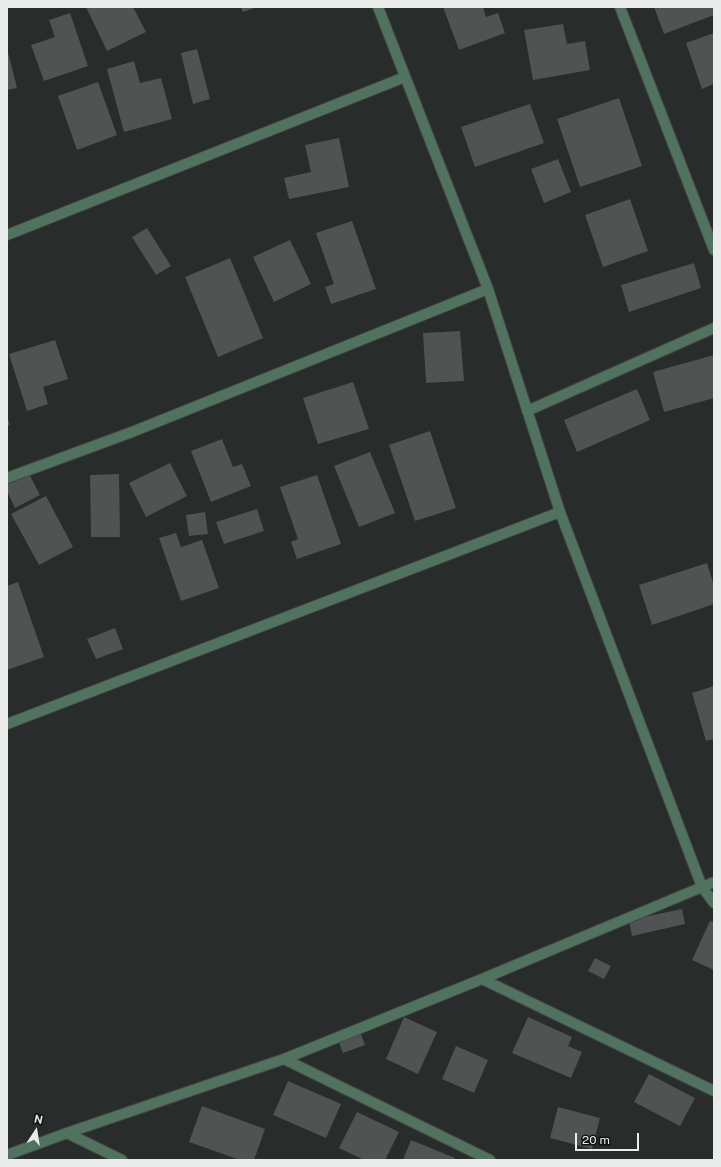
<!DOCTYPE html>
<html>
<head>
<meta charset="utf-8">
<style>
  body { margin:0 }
  #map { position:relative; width:721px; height:1167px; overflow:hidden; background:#282c2a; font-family:"Public Sans",sans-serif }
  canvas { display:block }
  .frame { position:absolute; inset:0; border:8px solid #eaeceb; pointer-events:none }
  .north { position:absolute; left:16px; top:1111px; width:40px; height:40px; -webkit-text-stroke:3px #121413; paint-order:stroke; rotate:12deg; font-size:11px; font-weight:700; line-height:16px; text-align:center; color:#eaeceb }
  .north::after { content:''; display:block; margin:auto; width:14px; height:18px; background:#eaeceb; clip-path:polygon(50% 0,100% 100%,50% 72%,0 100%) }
  .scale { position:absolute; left:575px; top:1133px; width:64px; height:18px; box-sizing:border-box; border:2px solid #eaeceb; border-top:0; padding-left:5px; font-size:12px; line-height:14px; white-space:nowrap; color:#eaeceb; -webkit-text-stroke:3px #121413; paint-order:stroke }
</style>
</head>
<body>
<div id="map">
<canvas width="721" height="1167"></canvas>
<div class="frame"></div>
<div class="north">N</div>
<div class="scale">20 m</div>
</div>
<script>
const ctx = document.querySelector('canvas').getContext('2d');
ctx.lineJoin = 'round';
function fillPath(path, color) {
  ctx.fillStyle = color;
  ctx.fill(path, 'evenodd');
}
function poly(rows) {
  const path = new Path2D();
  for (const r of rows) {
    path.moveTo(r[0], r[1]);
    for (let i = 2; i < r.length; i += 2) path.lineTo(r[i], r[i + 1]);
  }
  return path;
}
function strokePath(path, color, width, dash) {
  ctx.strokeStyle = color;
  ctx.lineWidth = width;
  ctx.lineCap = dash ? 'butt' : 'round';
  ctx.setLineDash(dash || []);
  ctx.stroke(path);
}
fillPath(poly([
  [86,7,133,7,146,32,107,51],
  [241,7,257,7,243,12],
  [443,7,483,7,486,17,498,13,505,33,459,50],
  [654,7,714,7,714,15,664,34],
  [70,13,88,66,44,81,31,45,55,37,49,20],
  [563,24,567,44,585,41,590,70,533,80,524,30],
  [714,33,714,84,702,89,686,43],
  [7,48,17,88,7,90],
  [197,49,210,99,193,104,181,53],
  [134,61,140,83,161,78,172,119,124,132,107,69],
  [98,82,117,135,77,150,58,96],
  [619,98,642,166,580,187,557,119],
  [530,104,544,143,475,167,461,127],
  [339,138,349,187,289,199,284,178,311,172,305,145],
  [558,159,571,192,544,203,531,169],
  [630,199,648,251,603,267,585,215],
  [352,221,376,289,331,304,325,287,334,284,316,233],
  [147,228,171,266,156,275,132,237],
  [290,240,311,284,274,302,253,257],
  [230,258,263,338,218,357,185,277],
  [694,263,701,288,629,312,621,285],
  [460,331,464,381,426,383,423,333],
  [55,340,68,379,43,387,48,404,27,411,9,354],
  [714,355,714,398,664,412,653,372],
  [353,382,369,429,318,444,303,398],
  [637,389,650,420,577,452,564,420],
  [7,416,10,425,7,426],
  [430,431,456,508,415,521,389,445],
  [222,439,233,467,242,464,251,486,211,502,191,451],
  [370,452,395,513,359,527,334,466],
  [170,463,187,496,146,517,129,483],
  [28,472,40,495,15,508,7,491,7,482],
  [119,474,120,537,91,537,90,475],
  [317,475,341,544,297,559,291,542,298,539,280,487],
  [46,496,73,547,39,565,11,514],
  [257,509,264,531,224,544,216,522],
  [205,512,208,534,189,536,186,515],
  [176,533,181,547,202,540,219,588,181,601,159,538],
  [707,563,714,586,714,604,652,625,639,585],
  [18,582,44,657,7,670,7,586],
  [115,628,123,649,96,659,87,639],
  [714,686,714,739,706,741,692,693],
  [682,909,685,924,632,936,629,920],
  [710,921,714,922,714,970,692,960],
  [595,958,611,966,604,979,588,971],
  [404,1017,437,1032,418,1074,386,1059],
  [528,1017,572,1037,568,1046,582,1052,571,1078,512,1053],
  [357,1024,365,1045,343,1053,335,1032],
  [456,1046,488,1060,474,1093,442,1079],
  [649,1074,695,1098,680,1126,634,1102],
  [288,1081,341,1104,326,1138,273,1115],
  [202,1106,265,1129,254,1160,240,1160,189,1142],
  [558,1107,600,1118,592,1149,550,1138],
  [357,1112,399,1132,385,1160,364,1160,339,1148],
  [411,1140,455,1158,454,1160,403,1160]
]), '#4f5351');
const minor = poly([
  [378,7,488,289,560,512,702,887,714,903],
  [620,7,714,250],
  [7,235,405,77],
  [527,411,714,328],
  [7,478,132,432,488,289],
  [7,724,560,512],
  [482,979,714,1091],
  [284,1059,490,1160],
  [67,1133,122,1160],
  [7,1155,67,1133,284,1059,482,979,714,882]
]);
strokePath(minor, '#434745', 12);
strokePath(minor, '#51725f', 10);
</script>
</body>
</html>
